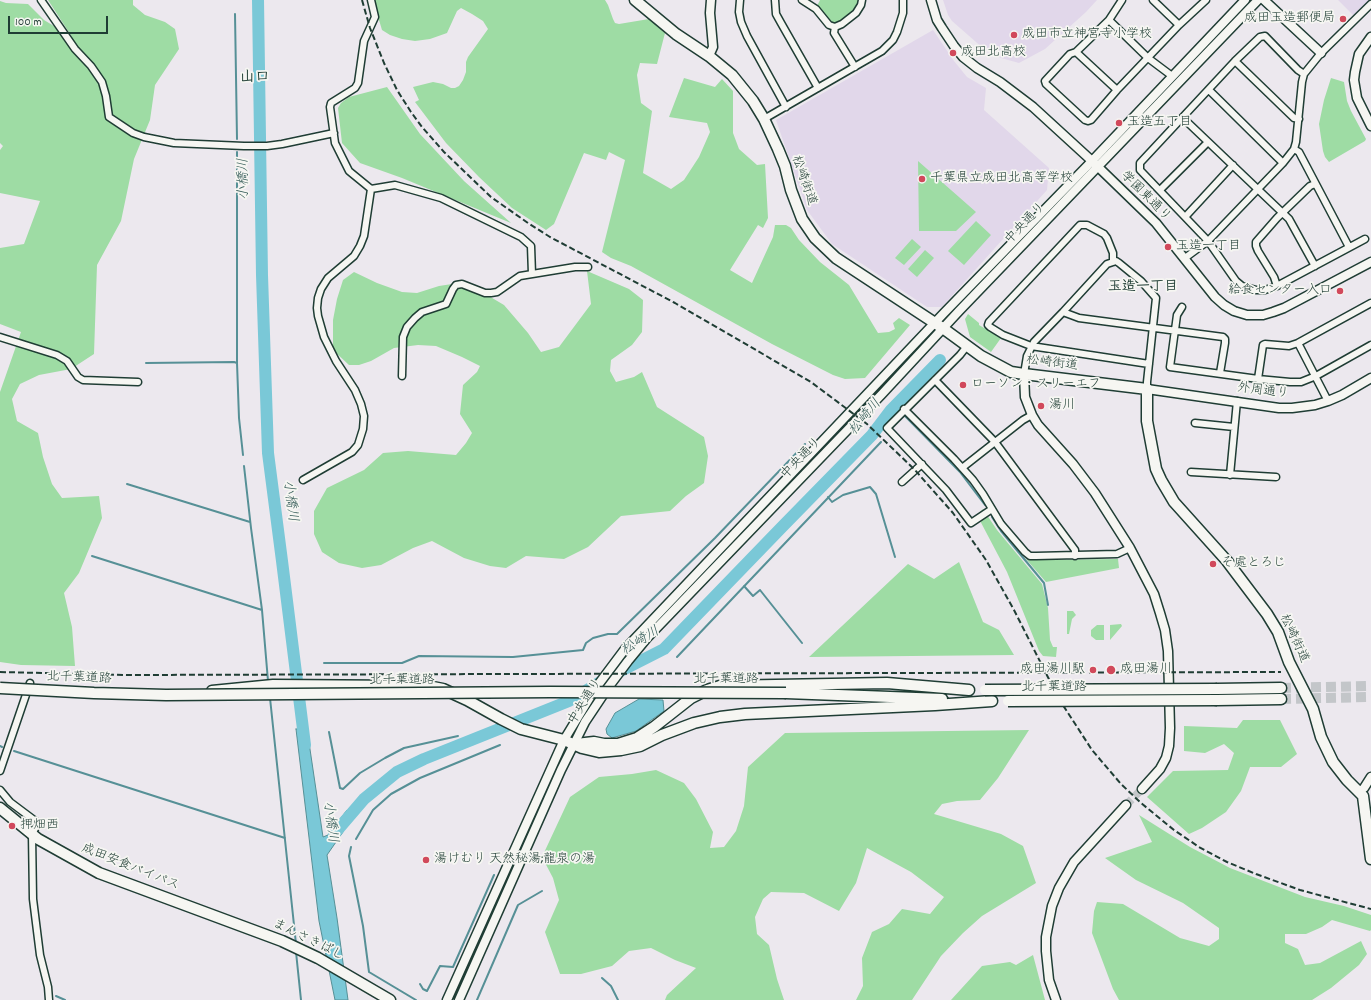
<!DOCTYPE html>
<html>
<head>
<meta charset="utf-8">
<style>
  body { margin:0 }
  #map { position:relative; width:1371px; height:1000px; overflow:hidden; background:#ece8ee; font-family:Dekko,sans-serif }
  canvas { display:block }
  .scale { position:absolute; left:8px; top:16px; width:100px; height:18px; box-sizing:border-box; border:2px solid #1f3d34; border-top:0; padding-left:5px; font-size:12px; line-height:14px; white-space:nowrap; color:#1f3d34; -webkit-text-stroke:3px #f6f6f2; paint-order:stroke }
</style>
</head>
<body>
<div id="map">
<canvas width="1371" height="1000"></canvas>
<div class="scale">100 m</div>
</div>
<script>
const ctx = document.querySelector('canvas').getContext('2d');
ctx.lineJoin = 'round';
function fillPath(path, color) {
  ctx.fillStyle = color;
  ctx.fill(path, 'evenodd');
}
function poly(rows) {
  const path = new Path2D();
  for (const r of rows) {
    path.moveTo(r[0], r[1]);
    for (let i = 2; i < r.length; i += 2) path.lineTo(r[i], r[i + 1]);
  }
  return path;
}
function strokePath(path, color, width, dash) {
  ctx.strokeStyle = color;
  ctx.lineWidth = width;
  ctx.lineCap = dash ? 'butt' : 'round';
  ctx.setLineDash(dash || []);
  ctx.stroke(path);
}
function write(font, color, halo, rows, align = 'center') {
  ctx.font = font + ' Dekko,"Klee One",sans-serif';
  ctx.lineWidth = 3.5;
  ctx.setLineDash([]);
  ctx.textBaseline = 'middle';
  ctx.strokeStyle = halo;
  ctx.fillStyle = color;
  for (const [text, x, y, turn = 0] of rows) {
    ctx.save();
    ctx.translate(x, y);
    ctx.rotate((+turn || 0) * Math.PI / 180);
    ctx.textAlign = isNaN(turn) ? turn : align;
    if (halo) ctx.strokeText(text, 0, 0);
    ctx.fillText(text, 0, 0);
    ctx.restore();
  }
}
fillPath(poly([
  [943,0,1097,0,1086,12,1045,49,1019,63,1001,58,984,49,952,21,948,15],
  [1338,0,1370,0,1354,16],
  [933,30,954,61,967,77,986,88,984,110,1049,168,1047,190,942,307,927,307,832,244,807,210,776,120]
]), '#e1d7ea');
fillPath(poly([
  [48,0,133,0,133,5,145,15,165,22,175,29,179,49,155,85,150,120,134,159,121,221,97,265,94,354,71,369,39,375,20,384,12,399,17,421,38,433,43,457,52,484,62,498,99,496,102,518,79,573,64,593,72,627,75,666,21,665,0,662,0,392,21,332,0,324,0,248,24,244,40,201,0,193,0,150,3,146,0,143,0,1,6,3,28,4,44,20,72,37],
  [373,0,605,0,608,5,613,19,615,23,619,24,649,19,665,33,657,64,640,63,637,75,641,103,652,111,643,173,671,189,684,180,699,157,710,132,707,123,669,117,684,78,715,87,722,79,733,91,733,133,739,149,757,165,765,164,768,218,763,228,758,225,730,270,752,283,773,237,775,225,786,225,791,228,799,240,820,262,849,285,878,333,889,332,895,329,893,323,899,318,910,325,865,378,845,379,833,375,772,344,631,266,611,258,602,252,625,160,609,152,606,160,584,153,554,224,546,230,512,208,479,177,446,143,415,102,419,100,413,87,433,82,443,84,451,88,455,88,459,86,463,80,466,72,466,62,468,57,488,29,483,21,472,14,461,8,457,11,447,33,430,39,415,41,402,39,390,35,382,30],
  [820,0,860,0,853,13,837,23,834,24,817,6],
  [1331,78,1344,82,1347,101,1351,111,1366,139,1365,141,1329,162,1325,157,1323,151,1319,124,1324,100],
  [387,87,420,134,464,181,511,223,402,178,360,163,342,143,338,108,341,103,349,97],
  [918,161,976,212,956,231,919,231],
  [976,221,991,235,964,265,948,251],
  [912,239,921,247,904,265,895,258],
  [925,250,934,258,917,277,908,269],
  [587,271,629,289,643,300,642,332,632,345,611,360,610,371,616,382,634,377,642,372,657,407,704,437,708,456,704,483,686,496,670,511,621,516,588,547,564,559,526,556,506,568,490,566,464,558,432,541,413,548,381,565,362,568,339,563,322,552,314,534,314,511,327,488,364,470,383,453,408,451,456,455,466,443,472,433,460,414,463,385,477,372,480,366,462,357,436,346,418,345,394,348,371,361,359,365,349,365,333,350,333,320,337,299,343,280,354,272,377,283,402,292,417,293,439,286,465,282,504,305,528,333,541,352,559,347,591,304],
  [968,314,979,323,979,325,1001,338,991,352,970,337,965,319],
  [983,509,997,530,1042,584,1048,608,1050,640,1053,647,1057,647,1056,657,1043,656,1039,651,1007,572,977,515],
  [1026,559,1032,560,1118,559,1119,568,1046,582],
  [959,562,983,622,999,630,1014,655,809,657,908,564,934,579],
  [1067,611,1073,611,1076,615,1072,619,1069,634,1067,634],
  [1121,624,1122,626,1110,640,1110,625],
  [1097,625,1104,625,1104,640,1096,640,1091,636,1091,630],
  [1243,720,1280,720,1297,754,1281,767,1250,767,1241,791,1226,812,1202,828,1189,834,1147,797,1173,771,1228,770,1234,753,1224,744,1205,753,1184,751,1184,726,1237,728],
  [1029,730,998,778,980,800,957,801,942,804,934,814,1001,834,1023,846,1036,883,982,916,963,933,941,956,912,1000,856,1000,863,986,862,958,872,932,889,924,902,909,930,914,944,897,911,872,867,848,856,883,839,911,804,893,771,892,763,899,755,917,757,934,769,945,777,979,784,1000,665,1000,667,995,696,968,675,960,651,948,629,951,612,966,581,974,560,974,545,932,559,900,553,878,542,857,570,797,599,777,632,774,656,770,684,783,696,799,713,832,710,848,724,847,736,831,744,806,748,767,785,733],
  [1139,815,1190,847,1230,868,1305,897,1344,906,1371,915,1371,930,1370,931,1332,920,1322,927,1306,934,1285,934,1285,943,1298,949,1305,965,1320,963,1361,941,1367,954,1359,965,1331,988,1312,1000,1119,1000,1113,989,1092,933,1094,911,1097,902,1123,904,1180,938,1209,946,1219,939,1219,928,1183,903,1136,880,1105,858,1152,842],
  [1033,955,1045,1000,951,1000,982,966,1010,962,1016,965]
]), '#9edca4');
const water = poly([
  [639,699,663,700,664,711,636,731,612,738,607,734,606,729,615,713,639,699],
  [296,729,307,729,323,837,328,835,347,810,343,832,327,855,337,918,348,1000,335,1000,319,921,296,729]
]);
fillPath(water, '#7ac8d7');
strokePath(water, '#569096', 1);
strokePath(poly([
  [235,14,237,139],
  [146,363,234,362,237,363,239,418,243,455],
  [237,363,237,152],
  [905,416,960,472,985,505],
  [244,466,251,528,262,610,268,681],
  [127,484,250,522],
  [828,497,832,502,843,495,870,487,876,494,895,557],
  [992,517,1001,531,1044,583,1048,605],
  [92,556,262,610],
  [744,586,753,596,760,590,802,643],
  [677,657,881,442],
  [324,663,402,663,419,656,513,657,583,650,586,643,593,638,608,634,617,634,715,538,805,444],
  [270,698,296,944],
  [329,732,340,788,343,789,360,773,385,758,404,748,458,736],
  [0,746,2,747],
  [14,751,285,838],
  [356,839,373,810,391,794,420,778,500,745],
  [351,847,349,856,363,926,369,972,416,1000],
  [296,952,301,1000],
  [602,978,611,986,618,1000],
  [420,984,423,989,427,991,440,966,453,967,494,875],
  [56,996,65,1000],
  [477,1000,518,905,542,891]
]), '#569096', 2);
strokePath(poly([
  [258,0,262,275,268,453,282,561,305,745],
  [334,834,364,799,397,772,424,759,569,701,605,679,664,649,781,528,872,435,891,410,940,360]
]), '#7ac8d7', 12);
strokePath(poly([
  [1126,805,1142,789]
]), '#c3c6c9', 8, [8, 4]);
strokePath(poly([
  [1281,688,1371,686],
  [1281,699,1371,697]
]), '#c3c6c9', 10, [10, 5]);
const minor = poly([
  [41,0,75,49,91,66,102,82,106,96,109,117,133,133,144,137,174,143,244,146,267,146,282,144,334,133],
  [740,0,739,12,741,22,747,36,786,107],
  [775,0,776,14,781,23,818,88],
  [802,0,816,9,829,25,835,27,842,24,856,13,861,5,862,0],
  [1122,0,1109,20,1076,52,1070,54,1045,81,1046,84,1085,120,1088,121,1091,120,1117,90,1179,25,1206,0],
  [1153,0,1179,25],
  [1109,20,1148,58,1172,76],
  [835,27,834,33,855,67],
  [1076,52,1117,90],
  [1235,61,1294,118,1299,119],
  [1304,74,1298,70,1265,36,1260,37,1235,61,1140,163,1140,170,1208,241,1236,281,1242,286,1256,290,1265,290,1277,286,1365,239],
  [1209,90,1283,163],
  [1183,118,1289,219,1315,266],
  [764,119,882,51,893,40,897,32,903,13,903,0],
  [1294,149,1299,152,1349,247],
  [371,189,349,171,335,143,330,107,331,103,355,88,358,83,364,41,375,17,371,0],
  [371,189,395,185,441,198,521,237,531,246,532,274],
  [1160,190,1208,142],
  [1186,216,1233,165],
  [1185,258,1208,241,1283,163,1294,149,1296,142,1302,82,1304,74,1321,53,1371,4],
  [1113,262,1113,253,1107,238,1104,234,1087,225,1080,225,989,322,988,325,990,327,1003,335,1031,346,1149,364],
  [1277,286,1274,277,1258,251,1256,246,1256,242,1277,218,1310,186,1315,184],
  [1182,307,1177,315,1170,367,1258,379,1290,382,1301,382,1316,376,1371,345],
  [1063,312,1079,318,1223,337,1225,339,1225,343,1220,373],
  [0,337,57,355,67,361,78,377,83,380,138,382],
  [1298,343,1328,401],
  [967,346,960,355,887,428,946,490,971,523,992,509],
  [1024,374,1027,356,1034,342,1063,312,1107,264,1116,261,1119,263,1141,281,1156,298,1147,382,1147,389],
  [402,376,403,337,407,327,415,318,422,312,446,304,453,289,456,285,462,284,485,293,491,293,497,292,520,276,575,267,588,267],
  [1258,379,1263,345,1265,344,1289,346,1298,343,1371,303],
  [935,380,995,442,1075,550,1075,556],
  [904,409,954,459,973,480,983,494,1001,524,1025,552,1030,556,1036,556,1117,554,1130,548],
  [1195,423,1234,427],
  [962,468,1023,420,1032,415],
  [1191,472,1276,477],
  [1230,475,1237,401],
  [303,480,352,452,358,445,363,429,364,416,361,404,355,390,336,361,324,337,318,316,317,308,318,298,321,289,328,278,354,256,360,246,364,236,371,189],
  [902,482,922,464],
  [0,771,30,683],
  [0,790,10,802,38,823,32,834,33,899,40,955,48,987,49,1000]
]);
const tertiary = poly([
  [931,0,937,20,942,28,954,46,963,57,977,68,1000,82,1033,107,1092,161,1156,223,1215,297,1224,305,1234,311,1247,315,1263,315,1273,312,1284,308,1371,262],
  [1264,0,1321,53],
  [1371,37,1359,54,1355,72,1354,80,1357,98,1371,126],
  [709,56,713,47,710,13,711,0],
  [1024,374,1025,397,1032,415,1038,425,1073,464,1095,493,1130,548,1154,594,1160,613,1165,630,1168,651,1170,728,1169,746,1166,758,1160,769,1142,789],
  [1147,389,1279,408,1292,408,1315,405,1328,401,1342,395,1371,378],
  [1359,792,1364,788,1371,777],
  [447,1000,564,740,595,689,625,649,944,313,1092,161,1245,0],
  [459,1000,561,770,585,722,607,689,628,661,647,638,882,394,959,311,1258,0],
  [1056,1000,1049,980,1046,951,1046,937,1052,906,1059,888,1074,862,1126,805]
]);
const primary = poly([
  [635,0,676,34,709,56,732,75,753,101,764,119,778,149,785,166,791,190,802,219,815,238,836,258,944,329,981,356,1011,372,1024,374,1147,389,1147,421,1156,469,1161,480,1174,502,1227,561,1267,614,1278,632,1289,662,1313,709,1321,737,1333,762,1347,780,1363,796,1371,859],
  [0,808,38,839,99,873,282,941,318,958,390,1000]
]);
const trunk = poly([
  [1217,689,1281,688],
  [212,691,273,685,410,686,433,687,443,689,467,700,501,719,521,729,564,740,582,748,599,752,621,750,640,746,662,735,694,723,720,717,745,714,935,705,992,701],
  [786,693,942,699],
  [1217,700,1281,699],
  [576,744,594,742,604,744,618,744,637,738,654,727,691,698,707,690,720,686,887,683,969,690]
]);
strokePath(minor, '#1f3d34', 9);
strokePath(tertiary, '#1f3d34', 11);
strokePath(primary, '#1f3d34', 13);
strokePath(trunk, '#1f3d34', 13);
strokePath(minor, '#f6f6f2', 6);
strokePath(tertiary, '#f6f6f2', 8);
strokePath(primary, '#f6f6f2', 10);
strokePath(trunk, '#f6f6f2', 10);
strokePath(poly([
  [362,0,370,28,384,63,397,90,411,112,422,127,444,152,491,197,528,223,550,237,675,303,811,382,867,424,915,470,953,513,986,560,1014,610,1059,699,1092,750,1121,784,1141,803,1174,830,1199,847,1227,862,1256,874,1300,890,1371,909],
  [0,672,127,675,1281,672]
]), '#1f3d34', 2, [6, 3]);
const trunkBridge = poly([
  [0,688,94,693,166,695,550,692,786,693],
  [985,690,1217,689],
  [1008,701,1217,700]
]);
strokePath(trunkBridge, '#1f3d34', 13, []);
strokePath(trunkBridge, '#f6f6f2', 10);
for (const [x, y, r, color] of [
  [1343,19,4,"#d1495b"],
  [1014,35,4,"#d1495b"],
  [953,53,4,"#d1495b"],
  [1119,123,4,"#d1495b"],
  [922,179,4,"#d1495b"],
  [1168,247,4,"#d1495b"],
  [1340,291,4,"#d1495b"],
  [963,385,4,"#d1495b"],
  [1041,406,4,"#d1495b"],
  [1213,564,4,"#d1495b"],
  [1093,670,4,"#d1495b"],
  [1111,670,5,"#d1495b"],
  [12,826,4,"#d1495b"],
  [426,860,4,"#d1495b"]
]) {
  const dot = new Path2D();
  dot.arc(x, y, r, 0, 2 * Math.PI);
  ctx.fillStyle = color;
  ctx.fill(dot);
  strokePath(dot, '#f6f6f2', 1.5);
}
write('13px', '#1f3d34', '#f6f6f2', [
  ["成田玉造郵便局",1335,19,"right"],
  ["成田市立神宮寺小学校",1022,35],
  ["成田北高校",961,53],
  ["玉造五丁目",1127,123],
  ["千葉県立成田北高等学校",930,179],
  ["玉造一丁目",1176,247],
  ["給食センター入口",1332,291,"right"],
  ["ローソン・スリーエフ",971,385],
  ["湯川",1049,406],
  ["そ處とろじ",1221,564],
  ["成田湯川駅",1085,670,"right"],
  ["成田湯川",1120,670],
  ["押畑西",20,826],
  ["湯けむり 天然秘湯;龍泉の湯",434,860]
], 'left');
write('13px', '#1f3d34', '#f6f6f2', [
  ["松崎街道",803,181,71],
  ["学園東通り",1145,197,45],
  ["中央通り",1026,224,-46],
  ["松崎街道",1052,364,7],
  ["外周通り",1263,392,7],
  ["中央通り",802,459,-46],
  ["松崎街道",1293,639,65],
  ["北千葉道路",79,679,2],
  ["北千葉道路",726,680],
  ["北千葉道路",402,681],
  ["北千葉道路",1054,688],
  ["中央通り",586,702,-58],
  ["成田安食バイパス",130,868,22],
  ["まんさきばし",308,941,26]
]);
write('italic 14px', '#315955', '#f6f6f2', [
  ["小橋川",245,179,-91],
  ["松崎川",866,418,-50],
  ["小橋川",289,501,83],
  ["松崎川",641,642,-31],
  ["小橋川",329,822,83]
]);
write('bold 14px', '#1f3d34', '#f6f6f2', [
  ["玉造一丁目",1143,288]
]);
write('bold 15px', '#1f3d34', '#f6f6f2', [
  ["山口",255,79]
]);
</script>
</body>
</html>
